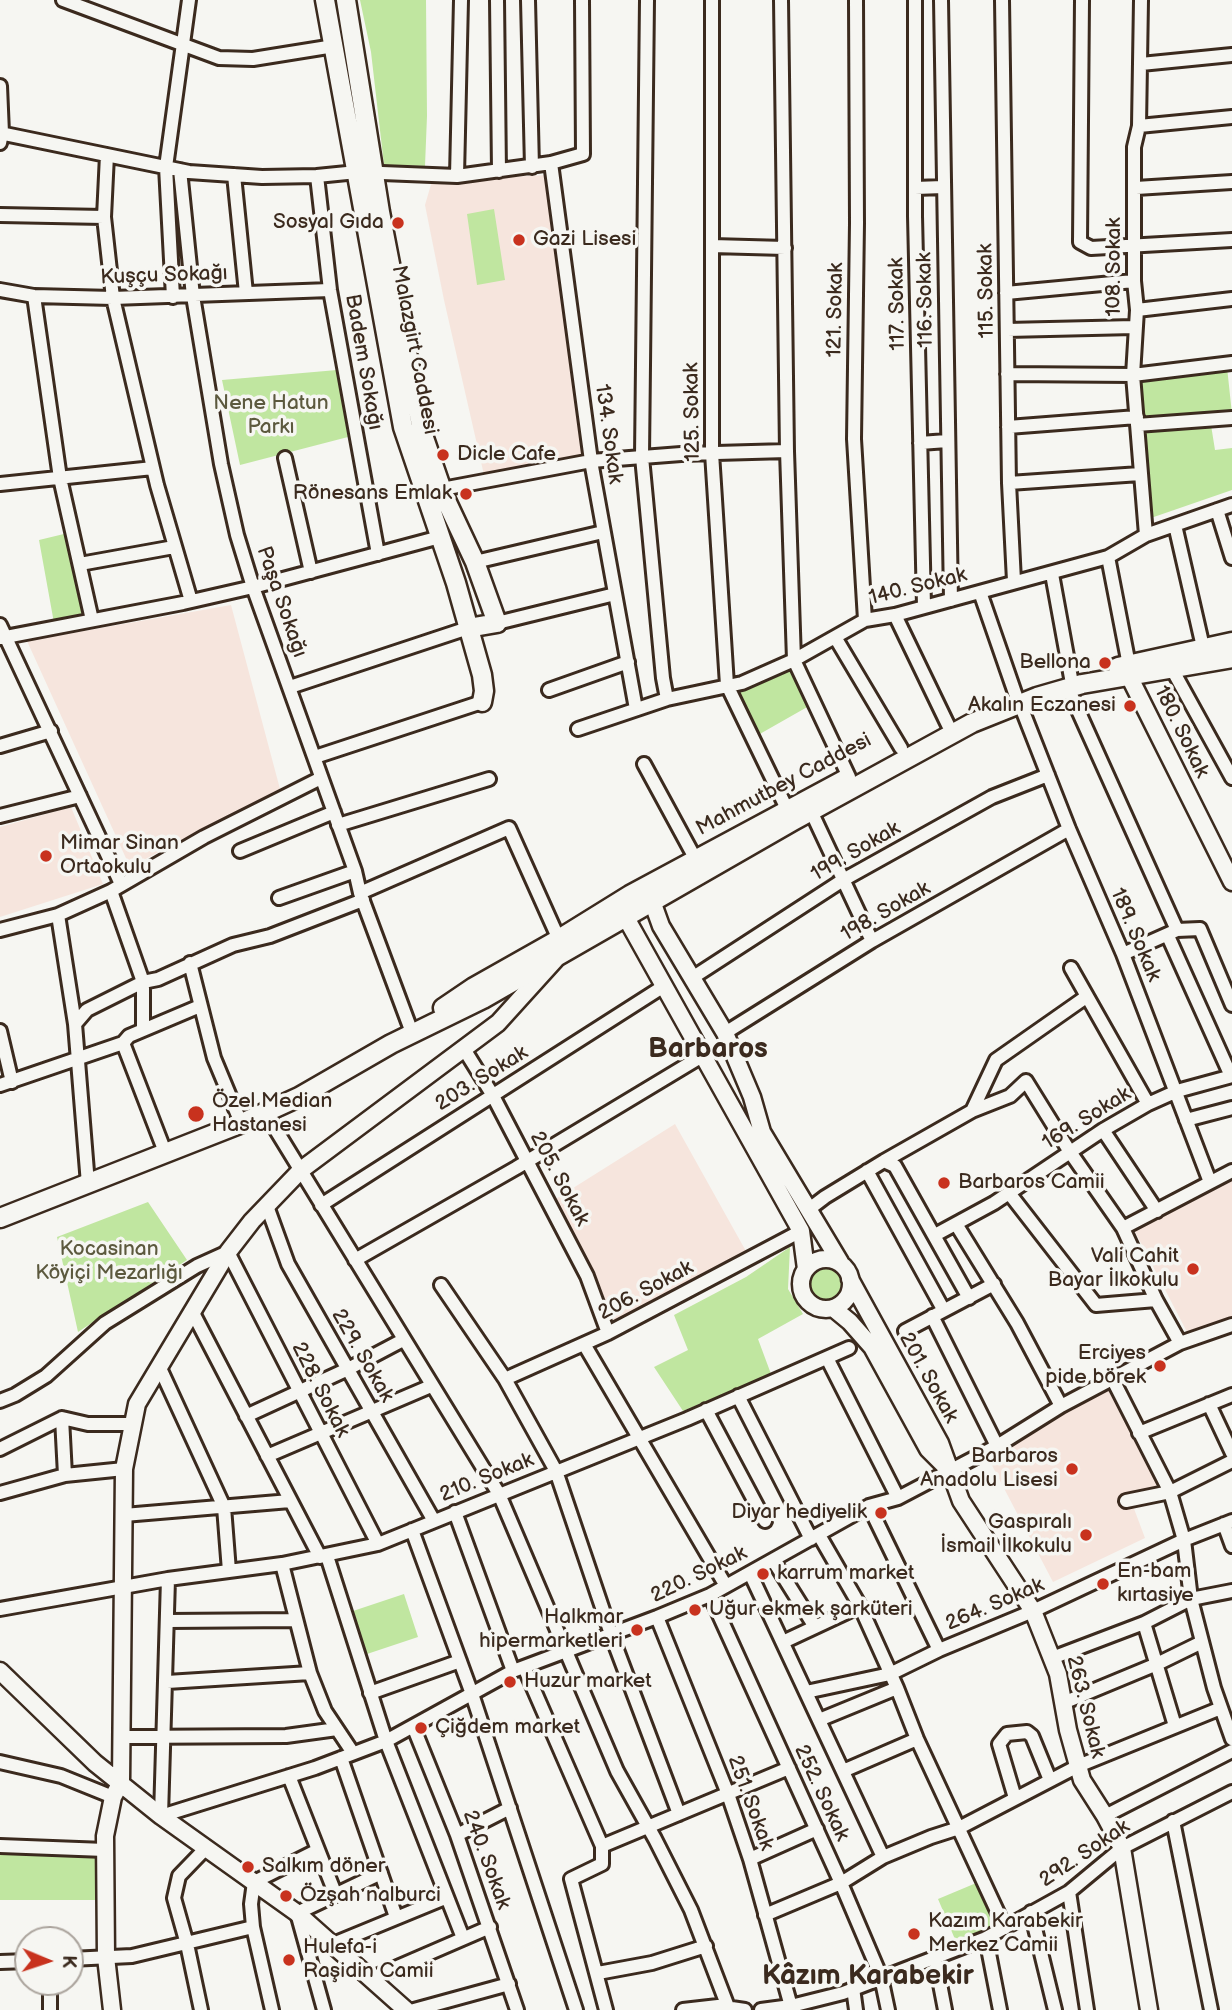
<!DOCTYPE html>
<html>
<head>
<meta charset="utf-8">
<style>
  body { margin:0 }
  #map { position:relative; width:1232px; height:2010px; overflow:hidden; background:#f6f6f2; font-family:"Balsamiq Sans",sans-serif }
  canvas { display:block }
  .north { position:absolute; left:14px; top:1926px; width:70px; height:70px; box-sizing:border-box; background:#f6f6f2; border:2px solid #aba49d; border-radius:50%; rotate:92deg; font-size:19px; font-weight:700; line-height:28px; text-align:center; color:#3b2a1e }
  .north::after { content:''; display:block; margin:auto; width:24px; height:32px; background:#c8321e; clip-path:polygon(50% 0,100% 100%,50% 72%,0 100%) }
</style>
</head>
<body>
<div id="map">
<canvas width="1232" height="2010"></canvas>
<div class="north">K</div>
</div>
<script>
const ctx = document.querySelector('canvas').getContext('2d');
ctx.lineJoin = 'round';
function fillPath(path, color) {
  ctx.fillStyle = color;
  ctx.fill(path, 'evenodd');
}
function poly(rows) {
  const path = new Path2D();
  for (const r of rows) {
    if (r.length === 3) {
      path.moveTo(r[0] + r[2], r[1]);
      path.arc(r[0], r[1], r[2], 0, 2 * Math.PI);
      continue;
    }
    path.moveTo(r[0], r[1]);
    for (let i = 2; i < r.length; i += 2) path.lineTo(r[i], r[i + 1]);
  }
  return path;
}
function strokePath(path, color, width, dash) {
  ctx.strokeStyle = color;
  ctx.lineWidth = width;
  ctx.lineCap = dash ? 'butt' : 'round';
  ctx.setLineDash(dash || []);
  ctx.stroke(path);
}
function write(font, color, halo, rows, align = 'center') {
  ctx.font = font + ' "Balsamiq Sans",sans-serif';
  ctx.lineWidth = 7;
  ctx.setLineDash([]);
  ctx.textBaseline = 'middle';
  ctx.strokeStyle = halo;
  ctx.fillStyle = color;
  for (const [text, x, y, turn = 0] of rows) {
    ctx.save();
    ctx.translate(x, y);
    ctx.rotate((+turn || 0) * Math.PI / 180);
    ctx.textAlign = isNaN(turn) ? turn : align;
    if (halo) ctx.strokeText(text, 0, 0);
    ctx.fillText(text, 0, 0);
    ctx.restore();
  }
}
fillPath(poly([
  [548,175,584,455,484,475,444,300,425,205,432,181],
  [231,605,280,789,130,867,27,641],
  [71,807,103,884,0,917,0,827],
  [675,1124,747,1253,614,1321,554,1200],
  [1232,1167,1232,1319,1188,1334,1129,1220],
  [1112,1384,1158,1485,1130,1498,1145,1538,1053,1582,985,1452]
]), '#f6e5dd');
fillPath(poly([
  [360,0,426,0,427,116,425,166,384,165,371,52],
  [494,209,505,280,477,285,467,214],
  [1227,367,1232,414,1142,422,1136,378],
  [337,370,348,437,240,465,222,380],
  [1211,425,1215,450,1232,448,1232,490,1148,519,1141,431],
  [68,533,86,615,83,618,54,623,39,540],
  [790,666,809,706,758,735,738,692],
  [148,1202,187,1260,78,1332,57,1237],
  [790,1247,788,1289,803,1314,758,1339,771,1374,683,1411,654,1367,688,1350,674,1315,746,1277],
  [827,1283,18],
  [404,1594,418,1637,367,1654,353,1611],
  [0,1851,95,1856,99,1858,100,1900,0,1900],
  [981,1881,1000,1926,957,1944,938,1899]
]), '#c0e6a0');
const minor = poly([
  [63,0,219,58,253,59,334,46],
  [497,0,499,171],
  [528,0,532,167],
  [647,0,642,457,663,678,667,699],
  [712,0,712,453,727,685,787,809],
  [781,0,787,451,794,660,849,777],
  [856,0,857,223,854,439,865,620],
  [915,0,915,216,924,606],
  [941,0,951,600],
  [1002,0,1009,483,1014,581],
  [1082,0,1080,242,1091,248,1232,240],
  [1141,0,1139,126,1134,147,1134,281,1137,310,1133,375,1146,535],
  [1141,64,1232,55],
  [0,86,2,133,0,143],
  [1139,126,1232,117],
  [0,133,189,172,262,177,317,176,357,172,457,176,551,163,583,154,582,0],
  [107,155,104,217,113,298,157,485,191,601],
  [551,163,591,461,636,709],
  [180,170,193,296,221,464,237,535,253,587,355,871,360,893,411,1030],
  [234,175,246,293],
  [317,176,330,290,378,554],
  [457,176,461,0],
  [915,188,943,187],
  [1136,188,1232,182],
  [0,215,104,217],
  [712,246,785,248],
  [0,290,34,296,113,298,330,290],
  [1006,293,1134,281],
  [34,296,60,478,92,620],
  [173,297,166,167,189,0],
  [1137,310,1232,299],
  [1007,330,1134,327],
  [1007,374,1133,375,1232,363],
  [1137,425,1232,418],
  [1008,427,1137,417],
  [920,443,947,441],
  [285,458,311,572],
  [1009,483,1140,474],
  [0,484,153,468],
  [442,489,591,461,681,454,787,451],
  [1217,510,1232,558],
  [1175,525,1203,647],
  [1108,557,1129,665],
  [475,562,603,532],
  [80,564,174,547],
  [1052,574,1071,678],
  [980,592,1016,696],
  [895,615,948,725],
  [497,623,615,594],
  [0,625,121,884],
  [835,637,901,748],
  [0,638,183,603,253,587,440,537],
  [1172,669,1232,778],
  [290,687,468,628],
  [1068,688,1177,930],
  [549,690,628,662],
  [1020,704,1069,829,1123,954,1210,1182],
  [578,729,667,699,742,683,794,660,865,620,895,615,1108,557,1146,535,1232,505],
  [0,746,51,731],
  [315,757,482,702],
  [644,764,695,858],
  [811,811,872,941],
  [0,816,80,796],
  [338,825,489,779],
  [240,851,334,812],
  [111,891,143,982,158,979,233,945,270,936,363,900],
  [360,893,509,828,561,944],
  [279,898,355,871],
  [58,915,75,1024],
  [0,930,58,915,111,891,204,837,321,778],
  [1168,936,1231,1076],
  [1123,954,1177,930,1200,929,1232,1005],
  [190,963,214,1058,241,1123],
  [1071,968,1148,1104],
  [692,978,843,880,992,797,1048,775],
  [0,1031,12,1082],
  [725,1033,872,941,1069,829],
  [123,1043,165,1152],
  [464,1049,492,1094,587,1276,608,1333],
  [0,1085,123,1043,129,1036,200,1006],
  [972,1111,1010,1096,1026,1081,1070,1152,1123,1228,1156,1300,1180,1343],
  [265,1112,499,1494,617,1771,655,1839,691,1910,728,2007],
  [1186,1120,1232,1108],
  [1103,1130,1157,1211],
  [884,1161,972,1111,996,1060,1086,997],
  [867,1171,943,1309],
  [88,1184,75,1024,87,1010,143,982,143,1030],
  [1009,1193,1096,1305,1156,1300],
  [321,1205,664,986],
  [267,1206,288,1264,434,1521],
  [808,1210,825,1197,884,1161,895,1166,969,1298],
  [956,1224,1017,1323,1061,1406],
  [1123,1228,1232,1171],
  [935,1235,994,1203,1103,1130,1148,1104,1177,1091,1232,1076],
  [355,1260,516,1168,702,1056],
  [441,1285,505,1379,556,1471,611,1634,679,1814],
  [192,1311,320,1557],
  [932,1316,997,1446],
  [905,1331,994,1284],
  [584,1344,726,1586],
  [827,1358,898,1498],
  [159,1366,224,1507,229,1571],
  [1112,1378,1170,1492,1184,1540,1191,1599,1214,1688,1232,1739],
  [505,1379,608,1333,801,1231],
  [738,1396,811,1539],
  [0,1401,15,1395,46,1376,105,1323,197,1266,228,1252,378,1544],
  [1209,1404,1232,1453],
  [706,1410,765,1521],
  [246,1416,348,1369,403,1340],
  [62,1418,65,1475],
  [1139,1433,1232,1395],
  [0,1449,62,1418,88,1424,133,1424],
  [267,1456,431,1386],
  [0,1493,65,1475,124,1469],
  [1126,1501,1170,1492,1232,1461],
  [869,1506,939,1650],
  [455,1512,513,1671],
  [124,1515,290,1501],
  [1224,1524,1232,1546],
  [412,1530,472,1694,576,2010],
  [819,1535,860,1606,897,1688,917,1739,1005,1928],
  [327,1556,386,1741,463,1938],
  [773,1560,815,1627],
  [282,1564,310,1673,325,1711,353,1753],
  [750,1573,883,1857],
  [168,1579,161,1816,315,1768,386,1741,513,1671,657,1617,710,1595,869,1506,898,1498,997,1446,1061,1406,1180,1343,1232,1325],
  [710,1595,841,1883,881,1977,888,2010],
  [0,1609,168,1579,282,1564,378,1544,687,1419,849,1348],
  [657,1617,728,1794,750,1859,792,2010],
  [168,1621,295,1620],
  [1144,1623,1175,1726],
  [783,1642,860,1606],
  [1052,1658,1144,1623,1191,1599,1232,1591],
  [524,1667,602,1846,602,1864,571,1879,606,2010],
  [167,1682,310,1673],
  [806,1692,890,1674,939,1650,1033,1611,1184,1540,1232,1521],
  [370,1693,460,1661],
  [1063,1703,1157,1664,1202,1642],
  [819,1720,897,1688],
  [413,1726,457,1835,517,2010],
  [122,1737,286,1736,337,1729],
  [341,1758,396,1917],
  [0,1762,61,1776,113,1797],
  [843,1771,917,1739],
  [289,1776,335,1893],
  [1015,1798,999,1744,1007,1734,1027,1732,1032,1736,1050,1780],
  [1105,1816,1232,1751],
  [1173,1821,1211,2010],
  [457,1835,510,1808],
  [0,1846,105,1850],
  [602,1846,789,1768],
  [750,1859,817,1829],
  [1069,1892,1087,2010],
  [1031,1912,1055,2010],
  [765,1915,841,1883,883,1857,931,1837,959,1828,1078,1766,1221,1708],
  [986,1938,1000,2010],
  [333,1944,445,1898],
  [935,1958,945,2010],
  [70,1959,132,1956,253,1927],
  [0,1962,28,1961],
  [598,1973,652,1963,706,1946],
  [372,1978,490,1927],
  [50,1982,50,2010],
  [853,1988,856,2010],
  [201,2010,187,1944,174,1898,179,1876,206,1848],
  [272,2010,253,1927,251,1904,254,1882,318,1850],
  [324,2010,297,1913,381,1873],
  [414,2010,509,1984],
  [683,2010,718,2006,745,2010],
  [761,2010,791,2006,843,1993,986,1938,1069,1892,1122,1848,1232,1792]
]);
const tertiary = poly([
  [1129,676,1232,882],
  [652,901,661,926,725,1033,752,1097,762,1132,840,1262],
  [625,916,801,1231,806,1269],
  [826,1284,25],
  [850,1279,940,1443,961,1501,1033,1611,1058,1674,1068,1730,1082,1780,1105,1816,1122,1848,1149,2010],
  [833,1308,850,1322,872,1347,928,1449,945,1466],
  [0,1671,95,1763,161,1816,297,1913,406,2010],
  [112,2010,106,1957,105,1836,113,1797,121,1782,124,1469,137,1404,228,1252,252,1221,301,1170,498,1023,555,960]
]);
const secondary = poly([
  [325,0,403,427,456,583,482,675,484,691,482,702],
  [346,0,380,212,423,435,444,496,475,562,497,623,468,628],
  [1118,667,1232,642],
  [443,1008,474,987,559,939,630,895,844,780],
  [0,1218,242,1123,299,1097,391,1044,483,999,793,821,972,723,1037,697,1082,684,1232,658]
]);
strokePath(minor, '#3b2a1e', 18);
strokePath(tertiary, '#3b2a1e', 21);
strokePath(secondary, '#3b2a1e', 23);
strokePath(minor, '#f6f6f2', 12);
strokePath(tertiary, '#f6f6f2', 16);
strokePath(secondary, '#f6f6f2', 18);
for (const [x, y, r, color] of [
  [398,223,7,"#c8321e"],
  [519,240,7,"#c8321e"],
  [443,455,7,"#c8321e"],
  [466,494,7,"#c8321e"],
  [1105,663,7,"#c8321e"],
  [1130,706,7,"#c8321e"],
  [46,856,7,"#c8321e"],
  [196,1114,9,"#c8321e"],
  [944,1183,7,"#c8321e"],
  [1193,1269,7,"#c8321e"],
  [1160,1366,7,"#c8321e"],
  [1072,1469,7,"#c8321e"],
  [881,1513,7,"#c8321e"],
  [1086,1535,7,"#c8321e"],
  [763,1574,7,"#c8321e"],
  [1103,1584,7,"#c8321e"],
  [695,1610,7,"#c8321e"],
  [637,1630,7,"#c8321e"],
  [510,1682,7,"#c8321e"],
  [421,1728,7,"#c8321e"],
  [248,1867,7,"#c8321e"],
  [286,1896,7,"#c8321e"],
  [914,1934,7,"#c8321e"],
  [289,1960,7,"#c8321e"]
]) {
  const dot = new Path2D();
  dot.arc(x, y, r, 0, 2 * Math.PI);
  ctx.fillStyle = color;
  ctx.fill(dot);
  strokePath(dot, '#f6f6f2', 2.5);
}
write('21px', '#3b2a1e', '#f6f6f2', [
  ["Sosyal Gıda",384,223,"right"],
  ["Gazi Lisesi",533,240],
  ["Dicle Cafe",457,455],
  ["Rönesans Emlak",452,494,"right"],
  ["Bellona",1091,663,"right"],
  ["Akalın Eczanesi",1116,706,"right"],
  ["Mimar Sinan",60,844],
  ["Ortaokulu",60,868],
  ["Özel Median",212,1102],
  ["Hastanesi",212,1126],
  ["Barbaros Camii",958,1183],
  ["Vali Cahit",1179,1257,"right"],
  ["Bayar İlkokulu",1179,1281,"right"],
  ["Erciyes",1146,1354,"right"],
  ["pide börek",1146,1378,"right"],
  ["Barbaros",1058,1457,"right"],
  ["Anadolu Lisesi",1058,1481,"right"],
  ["Diyar hediyelik",867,1513,"right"],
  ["Gaspıralı",1072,1523,"right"],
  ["İsmail İlkokulu",1072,1547,"right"],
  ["En-bam",1117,1572],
  ["kırtasiye",1117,1596],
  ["karrum market",777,1574],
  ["Uğur ekmek şarküteri",709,1610],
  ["Halkmar",623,1618,"right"],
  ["hipermarketleri",623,1642,"right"],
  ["Huzur market",524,1682],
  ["Çiğdem market",435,1728],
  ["Salkım döner",262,1867],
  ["Özşah nalburci",300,1896],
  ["Kazım Karabekir",928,1922],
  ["Merkez Camii",928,1946],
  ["Hulefa-i",303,1948],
  ["Raşidin Camii",303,1972]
], 'left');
write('21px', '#3b2a1e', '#f6f6f2', [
  ["108. Sokak",1115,267,-90],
  ["Kuşçu Sokağı",164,276,-2],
  ["115. Sokak",987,291,-91],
  ["116. Sokak",926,300,-91],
  ["117. Sokak",898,304,-91],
  ["121. Sokak",836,310,-89],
  ["Malazgirt Caddesi",414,350,79],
  ["Badem Sokağı",363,362,80],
  ["125. Sokak",693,412,-91],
  ["134. Sokak",608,434,82],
  ["140. Sokak",918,587,-14],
  ["Paşa Sokağı",281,602,71],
  ["180. Sokak",1181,732,64],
  ["Mahmutbey Caddesi",784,785,-28],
  ["199. Sokak",856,852,-30],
  ["198. Sokak",886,912,-30],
  ["189. Sokak",1135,935,67],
  ["203. Sokak",482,1079,-32],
  ["169. Sokak",1087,1119,-32],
  ["205. Sokak",559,1179,62],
  ["206. Sokak",646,1291,-28],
  ["229. Sokak",362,1356,60],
  ["201. Sokak",928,1378,61],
  ["228. Sokak",320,1390,63],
  ["210. Sokak",487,1478,-22],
  ["220. Sokak",699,1575,-26],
  ["264. Sokak",995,1605,-23],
  ["263. Sokak",1085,1707,76],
  ["252. Sokak",821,1793,65],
  ["251. Sokak",750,1803,70],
  ["292. Sokak",1085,1854,-34],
  ["240. Sokak",486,1860,70]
]);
write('21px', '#5c593e', '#f6f6f2', [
  ["Nene Hatun",271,404],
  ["Parkı",271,428],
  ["Kocasinan",109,1250],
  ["Köyiçi Mezarlığı",109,1274]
]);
write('bold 28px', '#3b2a1e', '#f6f6f2', [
  ["Barbaros",708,1050],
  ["Kâzım Karabekir",868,1977]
]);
</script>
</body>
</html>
